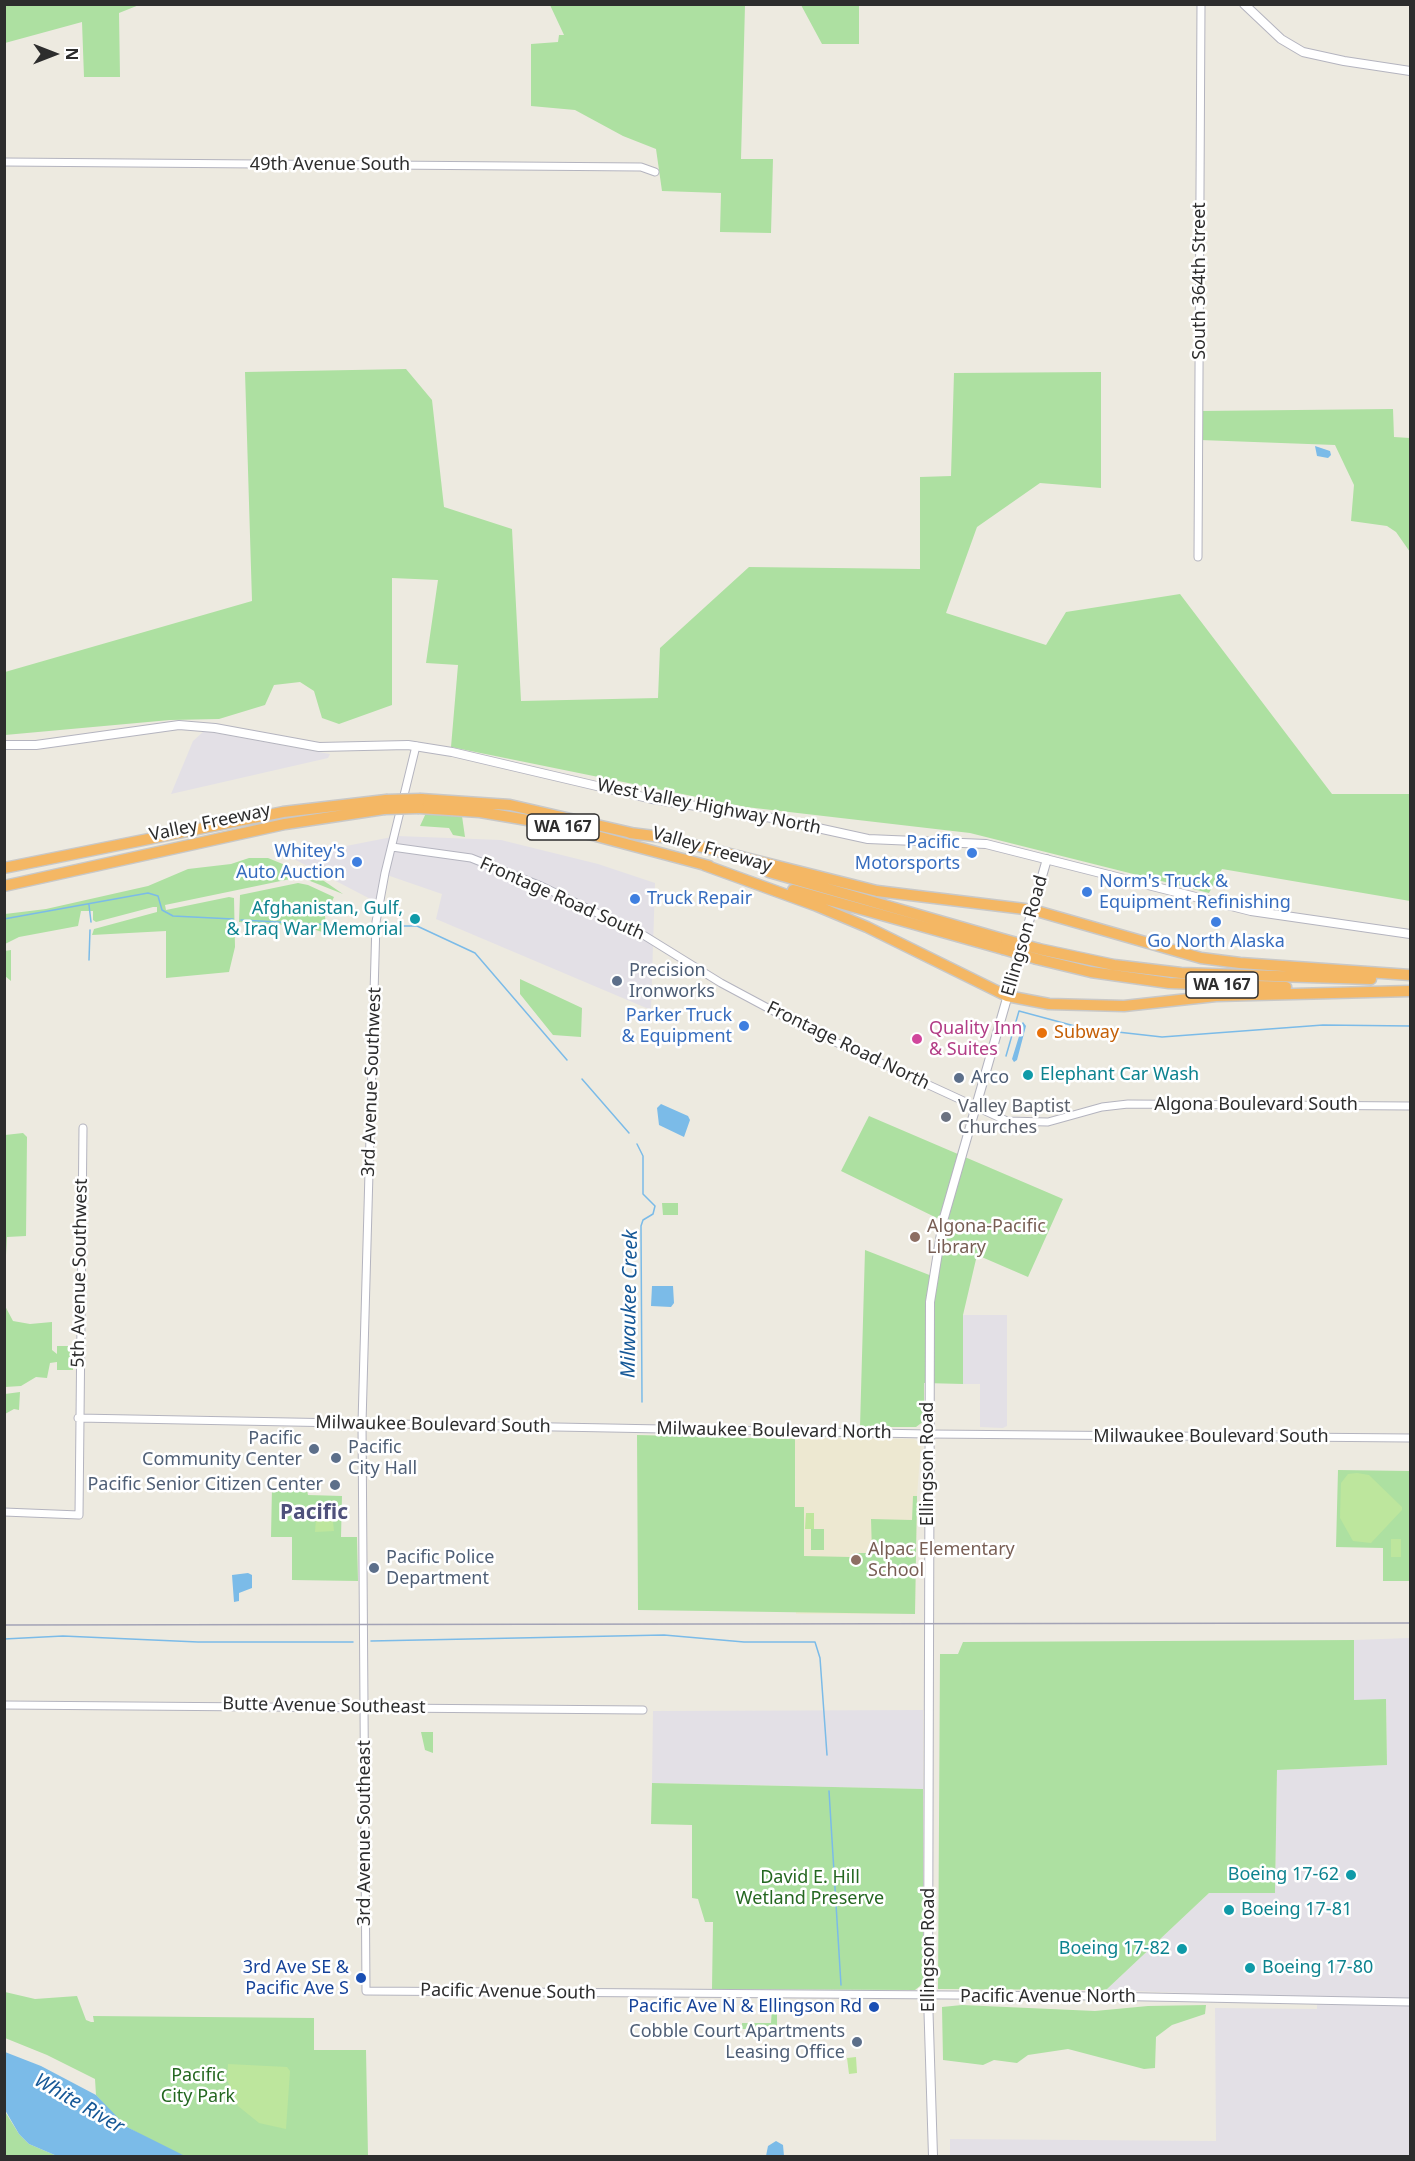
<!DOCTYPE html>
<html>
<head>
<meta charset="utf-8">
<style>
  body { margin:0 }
  #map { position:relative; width:1415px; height:2161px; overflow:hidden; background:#edeae0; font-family:"Noto Sans",sans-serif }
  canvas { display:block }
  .frame { position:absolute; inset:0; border:6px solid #2d2d2d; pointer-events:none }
  .north { position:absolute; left:24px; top:24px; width:60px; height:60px; -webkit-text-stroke:4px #fff; paint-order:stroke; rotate:90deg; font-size:16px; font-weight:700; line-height:24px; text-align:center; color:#2d2d2d }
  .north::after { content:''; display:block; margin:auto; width:21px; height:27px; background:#2d2d2d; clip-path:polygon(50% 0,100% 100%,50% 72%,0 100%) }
</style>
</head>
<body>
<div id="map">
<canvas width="1415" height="2161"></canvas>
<div class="frame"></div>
<div class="north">N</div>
</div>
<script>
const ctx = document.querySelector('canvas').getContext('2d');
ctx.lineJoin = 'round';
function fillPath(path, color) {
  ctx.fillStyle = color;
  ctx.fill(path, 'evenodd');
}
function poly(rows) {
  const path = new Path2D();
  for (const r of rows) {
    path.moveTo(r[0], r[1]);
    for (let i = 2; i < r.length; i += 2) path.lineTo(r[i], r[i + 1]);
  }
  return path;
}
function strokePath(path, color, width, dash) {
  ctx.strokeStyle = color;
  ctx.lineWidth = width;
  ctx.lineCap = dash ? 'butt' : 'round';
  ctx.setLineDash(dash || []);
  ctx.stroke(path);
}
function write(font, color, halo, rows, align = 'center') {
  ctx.font = font + ' "Noto Sans",sans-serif';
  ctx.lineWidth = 5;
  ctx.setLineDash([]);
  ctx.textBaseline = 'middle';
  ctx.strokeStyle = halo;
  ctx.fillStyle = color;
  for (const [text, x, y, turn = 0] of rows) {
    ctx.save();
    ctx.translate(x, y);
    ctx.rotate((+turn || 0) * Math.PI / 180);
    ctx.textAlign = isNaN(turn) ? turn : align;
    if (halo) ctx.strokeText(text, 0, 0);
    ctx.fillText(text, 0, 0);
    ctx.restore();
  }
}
fillPath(poly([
  [204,731,330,754,328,758,171,794,193,741],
  [397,836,501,840,598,864,655,883,651,1010,436,919,442,894,384,874,378,903,290,857],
  [963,1315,1007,1315,1007,1426,1003,1428,980,1427,980,1384,963,1384],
  [1410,1638,1410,2156,950,2156,950,2139,1216,2141,1215,2008,1317,2009,1317,1998,1106,1990,1209,1893,1275,1893,1277,1770,1387,1765,1386,1700,1354,1700,1354,1640],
  [923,1710,923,1789,652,1783,653,1711]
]), '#e3e0e6');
fillPath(poly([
  [811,1438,914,1439,921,1444,917,1496,915,1614,796,1614,795,1439]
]), '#ede8d1');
fillPath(poly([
  [5,4,139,5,119,13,120,77,84,77,82,22,5,43],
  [550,5,745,5,741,159,773,159,771,233,720,232,721,193,662,191,656,149,623,136,575,110,531,106,531,44,558,42,559,35,564,35],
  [801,5,859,5,859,44,822,44],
  [406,369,432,400,444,507,512,529,521,701,658,698,660,648,749,567,920,569,920,477,951,476,954,373,1101,372,1101,488,1040,483,977,527,946,613,1046,645,1066,612,1180,594,1332,794,1410,794,1410,901,1222,869,1209,893,970,833,746,807,451,747,458,665,426,663,438,580,392,578,392,705,339,724,322,718,314,691,300,682,274,685,265,705,219,719,170,720,5,735,5,672,252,601,245,372],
  [1393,409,1394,437,1410,438,1410,552,1396,532,1387,526,1351,521,1354,485,1335,445,1200,440,1200,411],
  [426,813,462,816,465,837,453,835,449,828,420,826],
  [249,858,268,858,324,881,343,894,300,877,165,905,166,910,229,897,234,898,235,947,229,972,166,978,166,931,92,935,94,929,157,912,157,907,153,907,96,922,93,920,93,911,81,911,78,926,19,937,5,944,5,914,46,909,148,886,188,869,231,864],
  [298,883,308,885,334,897,325,916,326,927,322,932,304,926,239,922,240,895],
  [11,950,11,981,5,976,4,951],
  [520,979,582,1008,581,1037,553,1035,520,994],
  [869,1116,1063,1199,1028,1277,977,1255,963,1315,963,1384,924,1383,924,1421,916,1427,860,1427,865,1250,932,1276,943,1221,841,1171],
  [23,1133,27,1137,26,1236,7,1237,5,1273,5,1135],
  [662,1203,678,1203,678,1215,663,1215],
  [4,1304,13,1321,30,1324,52,1322,52,1350,57,1354,57,1346,73,1346,73,1370,57,1370,57,1362,50,1363,47,1378,36,1377,21,1386,5,1387],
  [20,1392,19,1410,14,1409,5,1414,5,1394],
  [637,1435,795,1439,795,1507,804,1507,804,1556,850,1557,854,1553,872,1553,871,1519,912,1520,913,1496,917,1496,915,1614,638,1610],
  [1338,1470,1410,1471,1410,1581,1383,1581,1383,1548,1336,1547],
  [272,1487,307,1490,308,1495,342,1496,341,1537,357,1537,358,1581,292,1580,292,1537,271,1537],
  [811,1529,824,1529,824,1550,811,1550],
  [1354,1640,1354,1700,1386,1699,1387,1765,1277,1770,1275,1893,1209,1893,1106,1990,938,1989,940,1654,958,1654,963,1642],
  [421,1732,433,1732,433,1753,425,1750],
  [652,1783,923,1789,923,1981,920,1986,915,1990,712,1989,713,1922,705,1922,698,1899,692,1898,692,1825,651,1824],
  [5,1992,35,1999,77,1996,86,2020,91,2022,94,2022,93,2016,314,2018,314,2050,366,2050,368,2156,185,2156,168,2150,127,2127,114,2115,96,2095,95,2079,47,2055,5,2038],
  [962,2005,1095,2011,1148,2006,1206,2005,1205,2014,1172,2025,1156,2037,1155,2068,1144,2069,1068,2049,1028,2055,1017,2063,994,2060,983,2065,943,2060,942,2007],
  [772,2008,777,2008,777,2029,742,2029,742,2023,771,2023],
  [4,2110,19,2134,29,2144,57,2156,5,2156]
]), '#ade0a1');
fillPath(poly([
  [1357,1473,1369,1475,1402,1507,1402,1510,1371,1543,1353,1541,1340,1518,1341,1483,1348,1474],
  [329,1512,332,1512,334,1531,315,1532,316,1518],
  [806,1513,814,1513,814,1529,805,1529],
  [1391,1539,1401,1539,1401,1557,1391,1557],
  [856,2057,857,2073,849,2074,847,2058],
  [228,2064,287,2067,290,2071,286,2129,259,2123,238,2106,227,2080]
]), '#bde69d');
fillPath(poly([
  [1315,446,1330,451,1331,455,1328,458,1317,456],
  [1023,1022,1026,1026,1017,1060,1014,1062,1012,1059,1020,1033,1018,1027],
  [661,1104,688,1116,690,1120,684,1137,659,1125,657,1108],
  [652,1286,673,1286,674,1303,671,1307,651,1306],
  [248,1573,252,1575,252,1588,239,1593,239,1601,234,1602,232,1575],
  [5,2052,41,2066,96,2095,127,2127,185,2156,57,2156,29,2144,19,2134,5,2110],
  [776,2141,783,2145,784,2156,766,2156,768,2146]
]), '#7bbbe8');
strokePath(poly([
  [89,905,91,922],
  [4,919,148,893,158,896,162,910,173,916,233,919],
  [241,920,369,927],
  [383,926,417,926,475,953,567,1060],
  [89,960,90,930],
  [1006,1056,1019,1011,1082,1028,1162,1037,1323,1025,1410,1026],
  [582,1079,629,1133],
  [637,1144,643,1156,643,1194,655,1206,653,1214,643,1220,641,1226,642,1402],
  [4,1639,63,1636,198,1642,353,1642],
  [371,1641,664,1635,744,1642,815,1642,820,1658,827,1755],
  [829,1791,841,1985]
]), '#7bbbe8', 1.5);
const tertiary = poly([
  [4,162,641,167,655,172],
  [1198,557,1201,4],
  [416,746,385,873,376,922,362,1423,366,1991,1096,1996,1410,2002],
  [392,847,471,858,541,886,645,936,721,983,807,1029,1007,1121,1048,1122,1102,1107,1128,1104,1410,1106],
  [78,1418,928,1434,1410,1438],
  [4,1512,79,1515,83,1128],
  [4,1705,643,1710]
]);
const secondary = poly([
  [1244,4,1281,39,1303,52,1344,61,1410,71],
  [4,745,36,745,179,725,215,728,319,747,408,745,452,752,652,799,772,818,868,839,986,844,1251,911,1410,934],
  [933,2156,928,1996,930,1302,943,1221,1047,859]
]);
const motorway = poly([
  [421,799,510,805,636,834],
  [419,808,480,812,551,824,709,866],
  [630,833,662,837,877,891,1033,910,1201,958,1240,963,1410,975],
  [704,865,817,906,867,927,1007,996,1049,1004,1124,1006,1216,996,1410,991],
  [4,868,283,812,386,800],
  [769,872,1006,940],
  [4,886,285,824,384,809],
  [793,890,1003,949],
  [1039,949,1114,965,1181,973,1371,979],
  [1037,959,1091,972,1169,983,1286,987]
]);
strokePath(tertiary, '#b4b4bf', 9);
strokePath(secondary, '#b4b4bf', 10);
strokePath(motorway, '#c8c8c8', 13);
strokePath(tertiary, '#fff', 7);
strokePath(secondary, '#fff', 8);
strokePath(motorway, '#f4b764', 10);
strokePath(poly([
  [4,1625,1410,1623]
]), '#a3a3b6', 1.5);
const motorwayBridge = poly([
  [386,800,421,799],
  [384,809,419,808],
  [1006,940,1039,949],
  [1003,949,1037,959]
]);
strokePath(motorwayBridge, '#c8c8c8', 13, []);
strokePath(motorwayBridge, '#f4b764', 10);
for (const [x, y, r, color] of [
  [972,853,6,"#3f7fe0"],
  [357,862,6,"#3f7fe0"],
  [1087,892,6,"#3f7fe0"],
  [635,899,6,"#3f7fe0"],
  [415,919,6,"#0f9aa8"],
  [1216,922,6,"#3f7fe0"],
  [617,981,6,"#5c6f8a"],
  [744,1026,6,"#3f7fe0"],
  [1042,1033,6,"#e8710a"],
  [917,1039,6,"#d1479c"],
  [1028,1075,6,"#0f9aa8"],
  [959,1078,6,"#5c6f8a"],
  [946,1117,6,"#6b7280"],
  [915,1237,6,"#8d6e63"],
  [314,1449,6,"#5c6f8a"],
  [336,1458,6,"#5c6f8a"],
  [335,1485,6,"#5c6f8a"],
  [856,1560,6,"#8d6e63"],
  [374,1568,6,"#5c6f8a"],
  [1351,1875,6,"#0f9aa8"],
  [1229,1910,6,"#0f9aa8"],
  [1182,1949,6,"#0f9aa8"],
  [1250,1968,6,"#0f9aa8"],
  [361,1978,6,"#1a4fb4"],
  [874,2007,6,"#1a4fb4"],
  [857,2042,6,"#5c6f8a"]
]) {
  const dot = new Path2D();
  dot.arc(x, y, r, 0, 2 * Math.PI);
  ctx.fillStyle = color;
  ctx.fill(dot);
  strokePath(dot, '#fff', 2);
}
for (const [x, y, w] of [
  [563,827,72],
  [1222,985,72]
]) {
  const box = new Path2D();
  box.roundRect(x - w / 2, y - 13, w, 26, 4.5);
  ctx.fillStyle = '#fff';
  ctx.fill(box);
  strokePath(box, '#2d2d2d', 1.5);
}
write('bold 16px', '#2d2d2d', null, [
  ["WA 167",563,827],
  ["WA 167",1222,985]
]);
write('18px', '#2d2d2d', '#fff', [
  ["49th Avenue South",330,165],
  ["South 364th Street",1200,281,-90],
  ["West Valley Highway North",709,807,11],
  ["Valley Freeway",210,823,-12],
  ["Valley Freeway",712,850,16],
  ["Frontage Road South",562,899,24],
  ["Ellingson Road",1025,936,-74],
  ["Frontage Road North",848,1046,26],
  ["3rd Avenue Southwest",372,1082,-88],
  ["Algona Boulevard South",1256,1105],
  ["5th Avenue Southwest",80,1273,-89],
  ["Milwaukee Boulevard South",433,1425,1],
  ["Milwaukee Boulevard North",774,1431,1],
  ["Milwaukee Boulevard South",1211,1437],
  ["Ellingson Road",928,1464,-90],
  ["Butte Avenue Southeast",324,1706,1],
  ["3rd Avenue Southeast",365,1833,-90],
  ["Ellingson Road",929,1950,-90],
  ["Pacific Avenue South",508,1992,1],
  ["Pacific Avenue North",1048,1997]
]);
write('18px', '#366cbe', '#fff', [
  ["Pacific",960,843],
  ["Motorsports",960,864],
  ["Whitey's",345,852],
  ["Auto Auction",345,873],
  ["Norm's Truck &",1099,882,"left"],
  ["Equipment Refinishing",1099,903,"left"],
  ["Truck Repair",647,899,"left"],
  ["Go North Alaska",1216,942,"center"],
  ["Parker Truck",732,1016],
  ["& Equipment",732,1037]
], 'right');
write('18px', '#0d838f', '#fff', [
  ["Afghanistan, Gulf,",403,909],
  ["& Iraq War Memorial",403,930],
  ["Elephant Car Wash",1040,1075,"left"],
  ["Boeing 17-62",1339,1875],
  ["Boeing 17-81",1241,1910,"left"],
  ["Boeing 17-82",1170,1949],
  ["Boeing 17-80",1262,1968,"left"]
], 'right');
write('18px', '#4e5e75', '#fff', [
  ["Precision",629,971],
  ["Ironworks",629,992],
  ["Arco",971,1078],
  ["Pacific",302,1439,"right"],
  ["Community Center",302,1460,"right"],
  ["Pacific",348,1448],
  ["City Hall",348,1469],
  ["Pacific Senior Citizen Center",323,1485,"right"],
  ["Pacific Police",386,1558],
  ["Department",386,1579],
  ["Cobble Court Apartments",845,2032,"right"],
  ["Leasing Office",845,2053,"right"]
], 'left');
write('18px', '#b23c85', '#fff', [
  ["Quality Inn",929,1029],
  ["& Suites",929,1050]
], 'left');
write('18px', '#c56008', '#fff', [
  ["Subway",1054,1033]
], 'left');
write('18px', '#5b616d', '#fff', [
  ["Valley Baptist",958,1107],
  ["Churches",958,1128]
], 'left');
write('18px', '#785e54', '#fff', [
  ["Algona-Pacific",927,1227],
  ["Library",927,1248],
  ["Alpac Elementary",868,1550],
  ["School",868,1571]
], 'left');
write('18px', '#246720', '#fff', [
  ["David E. Hill",810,1878],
  ["Wetland Preserve",810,1899],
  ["Pacific",198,2076],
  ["City Park",198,2097]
]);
write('18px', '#164399', '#fff', [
  ["3rd Ave SE &",349,1968],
  ["Pacific Ave S",349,1989],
  ["Pacific Ave N & Ellingson Rd",862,2007]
], 'right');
write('italic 20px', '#165897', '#fff', [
  ["Milwaukee Creek",630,1304,-89],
  ["White River",79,2104,30]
]);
write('bold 21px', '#4f517b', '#fff', [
  ["Pacific",314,1513]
]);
</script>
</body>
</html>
